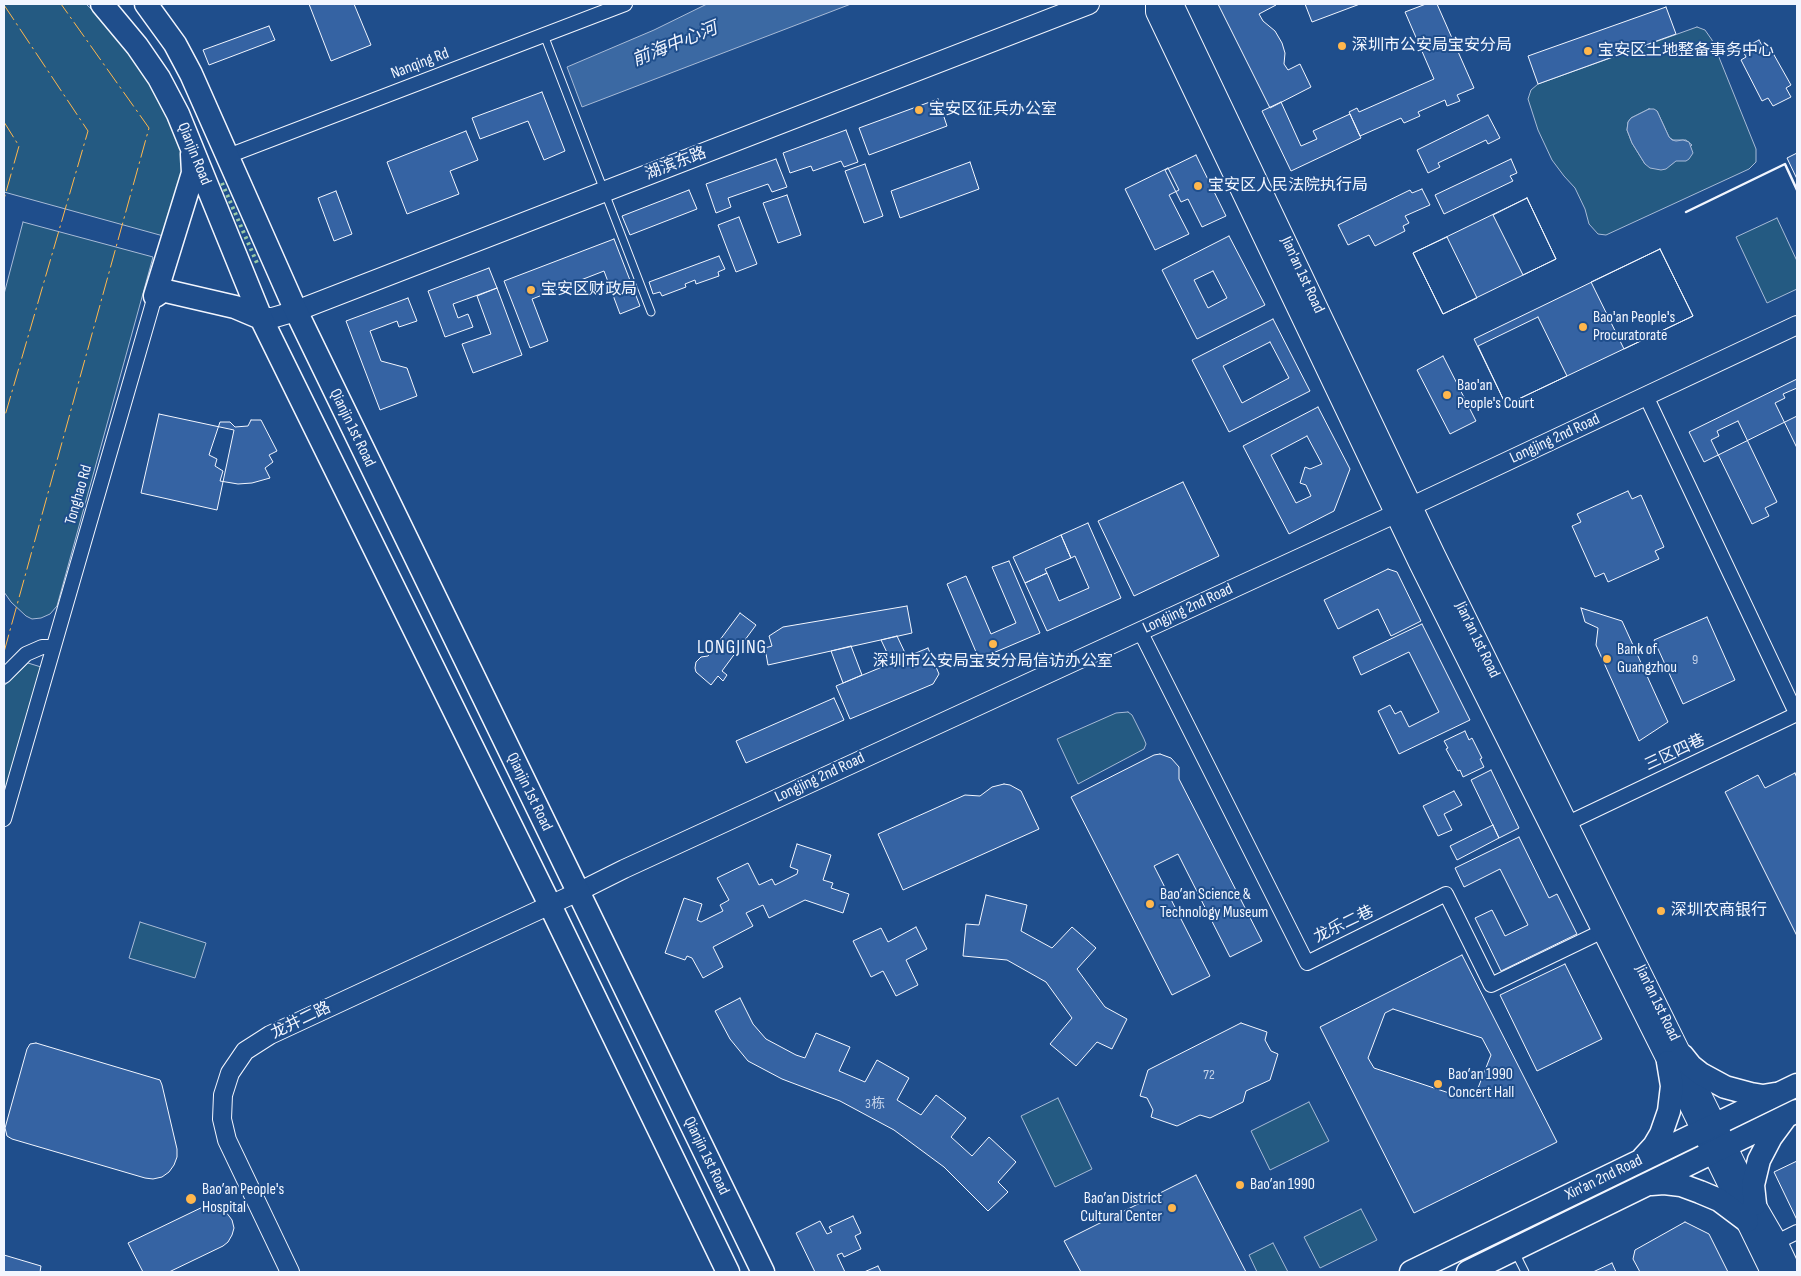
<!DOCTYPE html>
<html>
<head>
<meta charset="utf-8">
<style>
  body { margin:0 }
  #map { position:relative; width:1801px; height:1276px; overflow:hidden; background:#1f4e8c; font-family:"Sofia Sans Condensed",sans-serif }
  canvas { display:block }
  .frame { position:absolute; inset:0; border:5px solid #f2f6ff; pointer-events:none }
</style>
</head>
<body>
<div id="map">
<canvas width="1801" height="1276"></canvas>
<div class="frame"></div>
</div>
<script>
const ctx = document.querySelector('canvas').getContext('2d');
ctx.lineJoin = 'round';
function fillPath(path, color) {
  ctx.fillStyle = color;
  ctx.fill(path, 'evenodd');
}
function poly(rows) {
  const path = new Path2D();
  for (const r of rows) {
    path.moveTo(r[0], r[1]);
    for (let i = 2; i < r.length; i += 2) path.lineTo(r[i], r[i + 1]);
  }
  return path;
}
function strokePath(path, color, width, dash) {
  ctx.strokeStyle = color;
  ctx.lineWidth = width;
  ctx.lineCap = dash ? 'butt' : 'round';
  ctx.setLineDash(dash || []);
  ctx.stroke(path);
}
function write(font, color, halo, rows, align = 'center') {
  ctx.font = font + ' "Sofia Sans Condensed","Noto Sans SC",sans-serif';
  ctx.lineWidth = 4;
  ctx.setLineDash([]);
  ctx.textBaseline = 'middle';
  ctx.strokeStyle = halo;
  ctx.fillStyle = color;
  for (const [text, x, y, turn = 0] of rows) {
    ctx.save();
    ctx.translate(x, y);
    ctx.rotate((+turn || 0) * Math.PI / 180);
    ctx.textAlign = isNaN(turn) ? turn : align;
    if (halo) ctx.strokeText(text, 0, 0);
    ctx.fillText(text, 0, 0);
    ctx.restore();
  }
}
const green = poly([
  [4,4,86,4,105,22,137,60,179,136,186,166,167,237,4,192,4,4],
  [1697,27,1705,30,1712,40,1756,149,1756,162,1749,169,1606,235,1598,234,1589,224,1585,209,1575,188,1564,176,1552,160,1538,130,1528,99,1531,90,1538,84,1697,27],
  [1649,109,1657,111,1669,137,1673,140,1686,140,1692,145,1671,165,1645,164,1632,143,1627,130,1628,122,1631,118,1649,109],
  [1777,218,1797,261,1797,289,1767,303,1736,237,1777,218],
  [23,222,153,257,57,606,50,614,41,618,32,619,26,616,11,602,4,592,4,294,23,222],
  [28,663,41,667,4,801,4,686,28,663],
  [1128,712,1132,715,1144,739,1146,744,1144,749,1078,784,1057,739,1116,713,1128,712],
  [140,922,206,943,195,978,129,958,140,922],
  [1058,1098,1092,1169,1055,1187,1021,1116,1058,1098],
  [1309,1102,1329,1141,1270,1170,1251,1131,1309,1102],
  [1361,1209,1377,1240,1320,1268,1304,1237,1361,1209],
  [1273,1243,1288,1272,1257,1272,1249,1255,1273,1243]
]);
fillPath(green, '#245a82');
strokePath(green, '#a8bbd7', 1);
const water = poly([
  [707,4,851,4,582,107,567,67,654,30,707,4],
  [1649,109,1654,109,1657,111,1669,137,1672,140,1676,141,1683,140,1689,142,1693,153,1689,159,1686,161,1676,161,1666,169,1661,170,1650,168,1645,164,1632,143,1627,130,1628,122,1631,118,1649,109]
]);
fillPath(water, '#3b69a3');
strokePath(water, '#a8bbd7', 1);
const building = poly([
  [309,4,354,4,371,45,331,61,309,4],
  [1218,4,1275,4,1276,5,1259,14,1263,21,1275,31,1282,43,1285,53,1284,64,1288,70,1300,64,1311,87,1270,108,1218,4],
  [1305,4,1360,4,1312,22,1305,4],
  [1426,4,1437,4,1474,88,1457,95,1460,101,1447,106,1445,100,1418,112,1420,116,1404,123,1401,118,1360,136,1349,112,1357,108,1359,112,1434,79,1405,12,1426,4],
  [1666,7,1676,34,1538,84,1528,56,1666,7],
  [269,26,275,40,209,65,203,50,269,26],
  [1759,40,1764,49,1769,46,1791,85,1786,88,1791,97,1773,106,1768,98,1762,101,1741,60,1746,57,1742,49,1759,40],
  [542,92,565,151,544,160,528,121,480,139,472,118,542,92],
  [938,99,947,126,869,155,859,128,938,99],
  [1281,102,1301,146,1317,139,1313,131,1350,114,1361,138,1291,171,1262,111,1281,102],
  [1488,115,1500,138,1488,144,1486,140,1438,163,1440,167,1428,173,1417,150,1488,115],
  [846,130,858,162,844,167,841,161,813,171,811,166,790,173,783,153,846,130],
  [466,131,478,160,450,171,459,194,407,214,387,162,466,131],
  [1797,153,1797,179,1787,158,1797,153],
  [1196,155,1226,216,1202,227,1188,199,1181,202,1165,170,1196,155],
  [776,159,787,187,772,192,768,184,728,198,731,207,716,213,706,184,776,159],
  [1511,159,1517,173,1510,176,1513,181,1444,214,1435,195,1511,159],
  [970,162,979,189,900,218,891,191,970,162],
  [865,164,883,216,864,223,845,171,865,164],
  [1168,168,1179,190,1169,195,1189,234,1155,250,1125,189,1168,168],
  [1422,189,1430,205,1405,216,1409,223,1403,226,1405,231,1375,246,1369,235,1348,245,1338,225,1410,190,1412,193,1422,189],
  [689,190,697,209,630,235,622,216,689,190],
  [336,191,352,234,334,241,318,198,336,191],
  [787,195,801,235,778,243,763,203,787,195],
  [1527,198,1556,259,1443,314,1413,253,1527,198],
  [1527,198,1556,259,1523,275,1493,215,1527,198],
  [739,217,757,264,736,272,718,225,739,217],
  [1229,236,1265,305,1197,339,1162,270,1229,236],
  [1213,271,1227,298,1208,308,1194,280,1213,271],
  [1447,237,1477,298,1443,314,1413,253,1447,237],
  [614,239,640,306,620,314,604,271,532,299,548,341,530,348,504,281,614,239],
  [1660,249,1693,316,1624,349,1591,282,1660,249],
  [1660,249,1693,316,1506,405,1474,339,1660,249],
  [719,256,725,269,718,272,719,276,696,284,695,280,685,284,686,287,662,296,660,292,653,294,649,282,719,256],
  [489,268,497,288,453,304,458,318,468,314,473,327,445,337,428,291,489,268],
  [497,288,522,355,473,373,462,344,491,334,477,296,497,288],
  [408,298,417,321,399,327,397,321,370,331,381,361,407,368,417,396,380,410,346,321,408,298],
  [1538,317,1567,376,1506,405,1478,346,1538,317],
  [1273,319,1310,391,1229,432,1192,360,1273,319],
  [1270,342,1289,378,1242,403,1223,366,1270,342],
  [1443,356,1476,421,1450,434,1417,370,1443,356],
  [1797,379,1797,416,1704,462,1689,432,1797,379],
  [1797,388,1797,448,1775,403,1785,398,1783,394,1797,388],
  [1318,407,1350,469,1334,511,1289,534,1243,446,1318,407],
  [1307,436,1322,464,1310,469,1305,467,1300,483,1306,485,1311,496,1296,503,1271,455,1307,436],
  [159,414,234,430,217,510,141,493,159,414],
  [251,420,261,420,277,451,269,455,273,462,265,468,270,478,252,483,238,484,220,481,223,471,215,466,217,459,209,455,220,422,230,422,235,427,248,426,251,420],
  [1738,421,1777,502,1765,508,1769,516,1752,524,1711,440,1719,436,1717,431,1738,421],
  [1183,482,1219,556,1134,596,1098,521,1183,482],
  [1628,491,1632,499,1641,495,1664,547,1655,551,1659,559,1608,582,1604,573,1595,577,1572,526,1581,522,1577,514,1628,491],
  [1088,523,1121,598,1047,631,1025,583,1047,573,1059,601,1089,588,1075,556,1071,558,1061,535,1088,523],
  [1061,535,1071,558,1045,569,1047,573,1025,583,1013,557,1061,535],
  [1009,561,1040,633,979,659,947,584,966,576,991,634,1016,623,992,567,1009,561],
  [1388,569,1397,572,1421,621,1391,636,1378,609,1338,629,1324,600,1388,569],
  [907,606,912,633,768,665,765,648,772,646,769,636,783,627,907,606],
  [1581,608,1622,621,1668,722,1639,741,1596,645,1598,628,1585,622,1581,608],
  [740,613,756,625,722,671,727,675,723,681,718,676,711,685,696,672,695,668,696,662,701,657,708,656,740,613],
  [1707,617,1735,680,1683,704,1654,640,1707,617],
  [1422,624,1470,720,1399,754,1378,711,1390,705,1395,714,1401,711,1409,727,1439,712,1409,652,1361,675,1353,657,1422,624],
  [897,636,907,657,892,663,881,640,897,636],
  [851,646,862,675,843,683,831,651,851,646],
  [928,648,939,674,933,684,850,719,836,686,928,648],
  [834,698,844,720,746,763,736,741,834,698],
  [1465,731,1469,740,1472,738,1482,758,1480,759,1484,767,1463,777,1460,770,1458,771,1446,749,1448,748,1444,741,1465,731],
  [1160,754,1171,758,1179,767,1179,779,1262,941,1230,957,1178,854,1154,866,1210,976,1172,995,1071,797,1154,755,1160,754],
  [1491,770,1519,828,1499,838,1471,780,1491,770],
  [1795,773,1797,778,1797,936,1725,792,1758,775,1765,788,1795,773],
  [1004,784,1010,785,1021,791,1039,829,903,890,878,834,965,795,980,796,992,787,1004,784],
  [1454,791,1462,805,1444,814,1452,830,1438,836,1423,806,1454,791],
  [1493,825,1499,838,1457,860,1450,846,1493,825],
  [1519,837,1549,898,1557,894,1577,934,1501,971,1475,918,1492,910,1505,936,1528,925,1500,869,1464,887,1455,868,1519,837],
  [797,844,831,855,823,880,833,883,831,888,849,894,843,913,805,900,769,918,763,905,746,913,753,926,713,947,723,967,703,978,692,958,687,956,685,960,665,953,684,898,702,904,697,920,701,922,723,911,720,905,729,900,717,878,748,863,759,885,772,879,775,885,797,874,798,870,790,867,797,844],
  [986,895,1027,905,1021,931,1052,948,1072,927,1096,948,1077,969,1105,1007,1127,1019,1112,1049,1097,1042,1076,1066,1050,1044,1072,1018,1046,982,1007,960,963,956,966,924,979,925,986,895],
  [916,927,927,949,906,960,918,985,896,996,883,971,871,977,853,941,881,928,888,942,916,927],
  [1462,955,1557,1142,1414,1213,1320,1027,1462,955],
  [1565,964,1602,1039,1537,1071,1500,995,1565,964],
  [740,998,753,1024,766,1039,796,1055,805,1058,816,1033,850,1047,839,1071,865,1082,877,1060,909,1078,897,1100,921,1115,936,1095,966,1118,951,1137,972,1156,989,1137,1016,1162,998,1182,1008,1192,988,1211,944,1167,894,1130,840,1101,782,1079,748,1061,730,1039,715,1011,740,998],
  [1393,1009,1482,1038,1491,1055,1478,1088,1461,1097,1374,1068,1368,1058,1385,1013,1393,1009],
  [1241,1023,1267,1032,1265,1040,1271,1051,1278,1054,1270,1080,1246,1091,1243,1102,1210,1118,1200,1115,1177,1126,1151,1117,1153,1110,1147,1098,1140,1096,1148,1070,1241,1023],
  [36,1043,160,1080,162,1085,177,1149,177,1157,174,1165,169,1172,162,1177,153,1179,145,1178,12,1139,7,1136,5,1128,27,1049,30,1044,36,1043],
  [1797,1161,1797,1220,1774,1172,1797,1161],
  [1196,1175,1246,1272,1081,1272,1064,1241,1196,1175],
  [209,1204,216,1205,223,1208,232,1220,234,1228,232,1235,228,1242,223,1246,169,1272,143,1272,128,1243,209,1204],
  [853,1216,861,1233,855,1236,861,1249,844,1257,842,1253,837,1255,845,1272,815,1272,796,1233,820,1221,827,1234,832,1232,829,1227,853,1216],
  [1685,1222,1709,1234,1728,1272,1640,1272,1633,1259,1635,1250,1685,1222],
  [4,1255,41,1266,40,1272,4,1272,4,1255],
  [1612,1263,1616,1272,1593,1272,1612,1263],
  [878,1266,881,1272,864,1272,878,1266]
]);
fillPath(building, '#3563a3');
strokePath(building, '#f2f6ff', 1);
const service = poly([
  [544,35,651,312],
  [1515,1252,1525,1272]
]);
const minor = poly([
  [228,156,625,4],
  [1646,396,1797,715],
  [1140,631,1307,963,1446,894,1491,985,1603,931],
  [4,676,26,654,42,647,52,647],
  [4,819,155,296],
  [1568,823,1797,714],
  [1777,1242,1797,1232]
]);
const tertiary = poly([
  [290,1272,227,1140,222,1119,223,1095,230,1073,245,1051,270,1035,578,892,624,869,1395,514,1797,325]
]);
const secondary = poly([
  [1156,4,1156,12,1419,563,1684,1094,1771,1272],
  [1173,4,1435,555,1755,1204,1777,1242,1791,1272],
  [261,318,272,318,296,311,1089,4]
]);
const primary = poly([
  [102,4,137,46,159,78,178,114,261,318,550,905,728,1272],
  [146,4,175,44,191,74,296,311,763,1272],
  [155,296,193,173,192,154],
  [155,296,161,292,166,291,235,307,261,318],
  [1683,1056,1691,1066,1701,1074,1725,1087,1751,1094,1763,1096,1775,1094],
  [1643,1158,1654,1146,1661,1134,1669,1111,1672,1086,1668,1062],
  [1651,1184,1664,1183,1681,1185,1700,1192,1719,1200,1747,1221],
  [1755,1204,1753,1185,1759,1160,1771,1137,1785,1118],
  [1411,1272,1797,1085],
  [1468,1272,1797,1111]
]);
strokePath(service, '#f2f6ff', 9);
strokePath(minor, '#f2f6ff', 16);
strokePath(tertiary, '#f2f6ff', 20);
strokePath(secondary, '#f2f6ff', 22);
strokePath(primary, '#f2f6ff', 25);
strokePath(service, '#1f4e8c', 7);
strokePath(minor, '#1f4e8c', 14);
strokePath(tertiary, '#1f4e8c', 18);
strokePath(secondary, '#1f4e8c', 20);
strokePath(primary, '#1f4e8c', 22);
strokePath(poly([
  [222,183,257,263]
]), '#97c8a6', 4, [2.5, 4]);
strokePath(poly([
  [1686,212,1785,164,1797,190]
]), '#f2f6ff', 2.5);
strokePath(poly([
  [4,5,88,131,4,419],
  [4,122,19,146,4,199],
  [4,652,149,128,61,4]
]), '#ffb74d', 1, [18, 4, 2.5, 4]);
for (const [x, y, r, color] of [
  [1342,46,5,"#ffb74d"],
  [1588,51,5,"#ffb74d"],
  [919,110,5,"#ffb74d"],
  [1198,186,5,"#ffb74d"],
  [531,290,5,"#ffb74d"],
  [1583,327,5,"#ffb74d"],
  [1447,395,5,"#ffb74d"],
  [993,644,5,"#ffb74d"],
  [1607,659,5,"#ffb74d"],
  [1150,904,5,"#ffb74d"],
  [1661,911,5,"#ffb74d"],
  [1438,1084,5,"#ffb74d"],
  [1240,1185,5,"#ffb74d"],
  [191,1199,6,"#ffb74d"],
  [1172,1208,5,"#ffb74d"]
]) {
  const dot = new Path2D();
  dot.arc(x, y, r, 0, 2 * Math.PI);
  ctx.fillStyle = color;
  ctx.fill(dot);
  strokePath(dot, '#1f4e8c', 2);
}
write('14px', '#c3d1e8', null, [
  ["9",1695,660],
  ["72",1209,1075],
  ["3栋",875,1104]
]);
write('16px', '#f2f6ff', '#1f4e8c', [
  ["深圳市公安局宝安分局",1352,46],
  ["宝安区土地整备事务中心",1598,51],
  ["宝安区征兵办公室",929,110],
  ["宝安区人民法院执行局",1208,186],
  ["宝安区财政局",541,290],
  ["Bao'an People's",1593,318],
  ["Procuratorate",1593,336],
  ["Bao'an",1457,386],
  ["People's Court",1457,404],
  ["Bank of",1617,650],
  ["Guangzhou",1617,668],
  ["深圳市公安局宝安分局信访办公室",993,662,"center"],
  ["Bao’an Science &",1160,895],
  ["Technology Museum",1160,913],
  ["深圳农商银行",1671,911],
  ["Bao’an 1990",1448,1075],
  ["Concert Hall",1448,1093],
  ["Bao’an 1990",1250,1185],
  ["Bao’an People's",202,1190],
  ["Hospital",202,1208],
  ["Bao’an District",1162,1199,"right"],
  ["Cultural Center",1162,1217,"right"]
], 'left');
write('16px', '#f2f6ff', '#1f4e8c', [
  ["Nanqing Rd",420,64,-21],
  ["Qianjin Road",194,154,68],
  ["湖滨东路",676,164,-21],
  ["Jian'an 1st Road",1302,275,65],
  ["Qianjin 1st Road",352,428,64],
  ["Longjing 2nd Road",1555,439,-25],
  ["Tonghao Rd",79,495,-74],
  ["Longjing 2nd Road",1188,609,-25],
  ["Jian'an 1st Road",1477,640,64],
  ["三区四巷",1675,753,-25],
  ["Longjing 2nd Road",820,778,-25],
  ["Qianjin 1st Road",529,792,64],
  ["龙乐二巷",1344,925,-26],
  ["Jian'an 1st Road",1657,1003,64],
  ["龙井二路",301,1021,-26],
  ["Qianjin 1st Road",706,1156,64],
  ["Xin'an 2nd Road",1604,1178,-26]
]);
write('italic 18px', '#f2f6ff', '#1f4e8c', [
  ["前海中心河",675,45,-22]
]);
ctx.letterSpacing = '1px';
write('19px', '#f2f6ff', '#1f4e8c', [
  ["LONGJING",732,648]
]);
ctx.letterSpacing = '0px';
</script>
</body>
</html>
